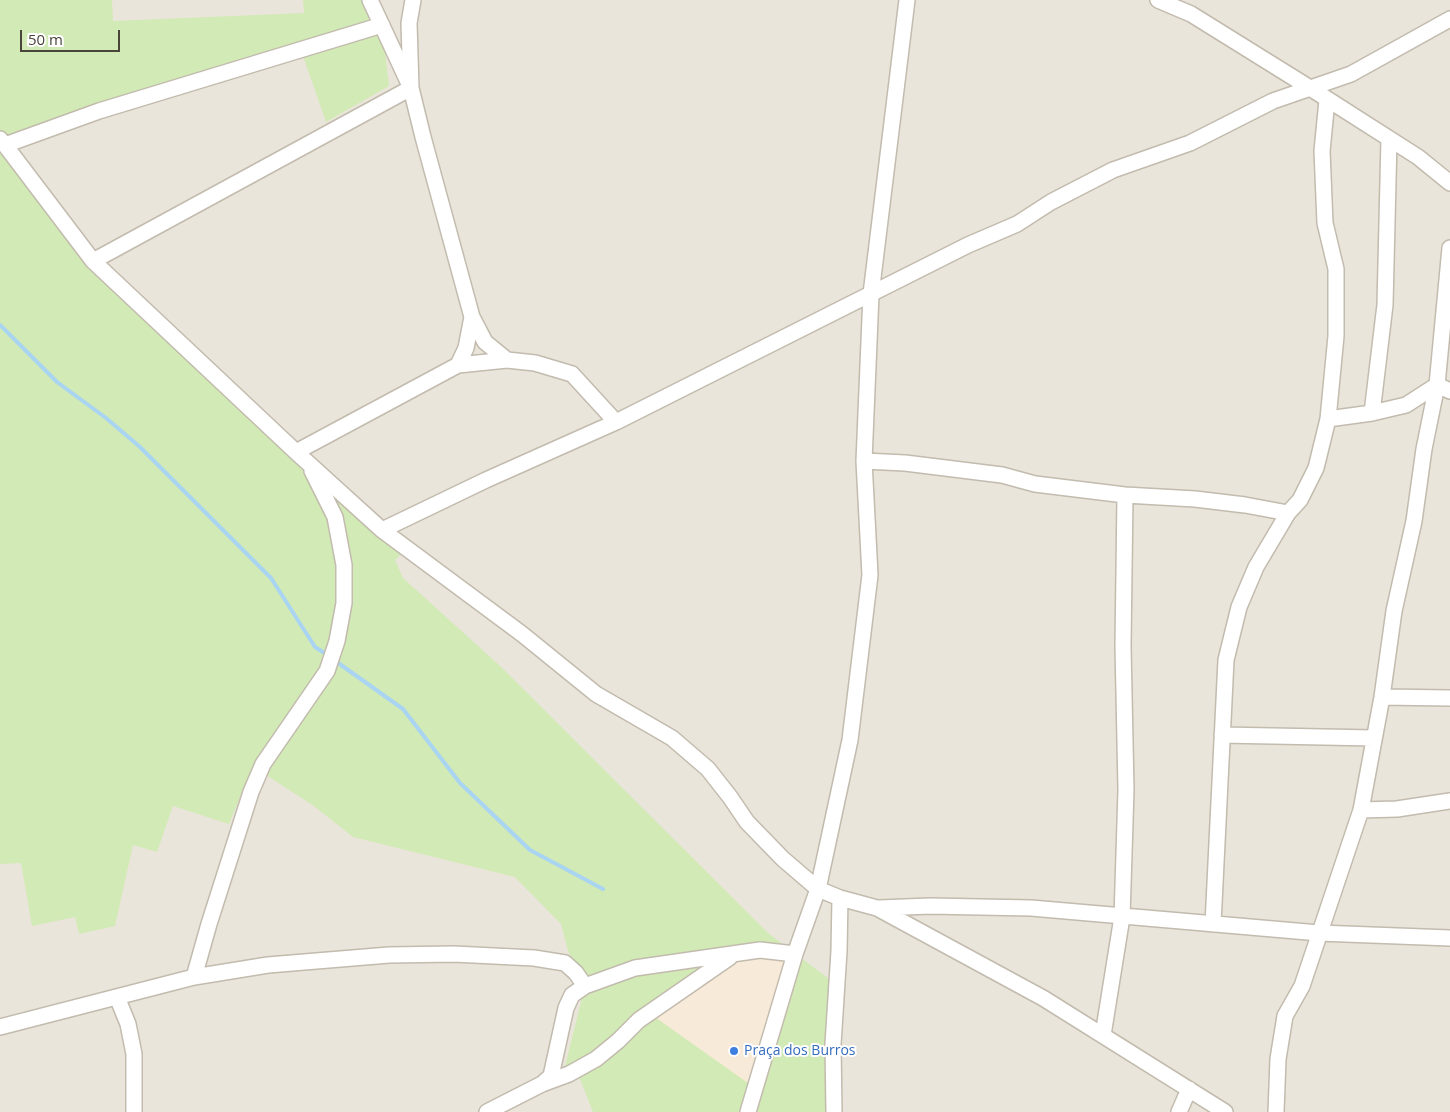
<!DOCTYPE html>
<html>
<head>
<meta charset="utf-8">
<style>
  body { margin:0 }
  #map { position:relative; width:1450px; height:1112px; overflow:hidden; background:#f6f3ec; font-family:"Open Sans",sans-serif }
  canvas { display:block }
  .scale { position:absolute; left:20px; top:30px; width:100px; height:22px; box-sizing:border-box; border:2px solid #4b4439; border-top:0; padding-left:6px; font-size:15px; line-height:18px; white-space:nowrap; color:#4b4439; -webkit-text-stroke:4px #fff; paint-order:stroke }
</style>
</head>
<body>
<div id="map">
<canvas width="1450" height="1112"></canvas>
<div class="scale">50 m</div>
</div>
<script>
const ctx = document.querySelector('canvas').getContext('2d');
ctx.lineJoin = 'round';
function fillPath(path, color) {
  ctx.fillStyle = color;
  ctx.fill(path, 'evenodd');
}
function poly(rows) {
  const path = new Path2D();
  for (const r of rows) {
    path.moveTo(r[0], r[1]);
    for (let i = 2; i < r.length; i += 2) path.lineTo(r[i], r[i + 1]);
  }
  return path;
}
function strokePath(path, color, width, dash) {
  ctx.strokeStyle = color;
  ctx.lineWidth = width;
  ctx.lineCap = dash ? 'butt' : 'round';
  ctx.setLineDash(dash || []);
  ctx.stroke(path);
}
function write(font, color, halo, rows, align = 'center') {
  ctx.font = font + ' "Open Sans",sans-serif';
  ctx.lineWidth = 4;
  ctx.setLineDash([]);
  ctx.textBaseline = 'middle';
  ctx.strokeStyle = halo;
  ctx.fillStyle = color;
  for (const [text, x, y, turn = 0] of rows) {
    ctx.save();
    ctx.translate(x, y);
    ctx.rotate((+turn || 0) * Math.PI / 180);
    ctx.textAlign = isNaN(turn) ? turn : align;
    if (halo) ctx.strokeText(text, 0, 0);
    ctx.fillText(text, 0, 0);
    ctx.restore();
  }
}
fillPath(poly([
  [0,0,1450,0,1450,1112,0,1112]
]), '#eae5da');
fillPath(poly([
  [795,954,755,1089,649,1013,733,955]
]), '#f7ead8');
fillPath(poly([
  [0,0,112,0,113,21,304,13,303,0,370,0,382,25,389,86,326,122,303,56,5,145,93,261,406,549,395,560,403,578,499,665,768,933,837,985,834,1112,593,1112,580,1079,564,1070,585,986,568,951,561,924,515,877,353,837,314,806,266,775,254,763,229,824,173,806,157,852,133,845,115,926,79,934,75,917,32,926,21,863,0,864],
  [795,954,755,1088,649,1013,733,955]
]), '#d2eab5');
strokePath(poly([
  [0,325,57,382,106,418,140,447,271,578,315,647,329,656],
  [334,660,403,709,460,783,530,850,603,889]
]), '#a9d4f2', 4);
const minor = poly([
  [413,0,409,23,411,88,423,137,472,317,485,342,507,360],
  [1158,0,1191,14,1310,88,1418,157,1450,183],
  [0,139,5,145,99,111,382,25],
  [5,145,93,261,296,452,382,530,522,634,596,694,672,738,708,769,730,797,747,822,783,859,818,889,840,898,877,908,1043,998,1225,1112],
  [93,261,411,88,370,0],
  [458,365,507,360,535,363,572,374,616,422],
  [1372,413,1385,305,1389,139],
  [1328,419,1372,413,1406,405,1437,385,1450,391],
  [296,452,458,365,466,348,472,317],
  [864,461,905,463,1002,475,1035,484,1125,495,1195,499,1245,505,1288,513],
  [382,530,486,480,616,422,968,245,1017,224,1051,202,1113,170,1190,143,1273,101,1351,74,1450,19],
  [1382,697,1450,698],
  [1222,735,1374,738],
  [1361,810,1397,809,1450,801],
  [879,908,930,906,1031,908,1319,933,1450,938],
  [1213,924,1226,660,1239,607,1256,567,1288,513,1300,500,1316,468,1328,419,1336,336,1336,269,1325,223,1322,151,1327,100],
  [194,977,209,924,251,792,263,764,327,671,337,641,344,603,344,565,335,517,312,471],
  [117,997,128,1024,134,1054,134,1112],
  [0,1027,194,977,268,965,389,955,454,954,534,958,565,963,576,973,585,986],
  [1103,1035,1122,917,1126,790,1123,646,1125,495],
  [542,1084,569,1074,596,1059,618,1041,639,1020,730,957],
  [487,1112,542,1084,551,1076,566,1008,572,995,585,986,635,968,760,950,795,954],
  [748,1112,795,954,818,889,850,740,870,575,864,461,871,294,907,0],
  [834,1112,833,1044,839,951,840,898],
  [1179,1112,1189,1089],
  [1276,1112,1278,1059,1285,1016,1302,986,1361,810,1382,697,1394,611,1414,521,1424,449,1437,385,1450,248]
]);
strokePath(minor, '#c2bbae', 18);
strokePath(minor, '#fff', 15);
for (const [x, y, r, color] of [
  [734,1051,5,"#3f7fe0"]
]) {
  const dot = new Path2D();
  dot.arc(x, y, r, 0, 2 * Math.PI);
  ctx.fillStyle = color;
  ctx.fill(dot);
  strokePath(dot, '#fff', 2);
}
write('14px', '#366cbe', '#fff', [
  ["Praça dos Burros",744,1051]
], 'left');
</script>
</body>
</html>
